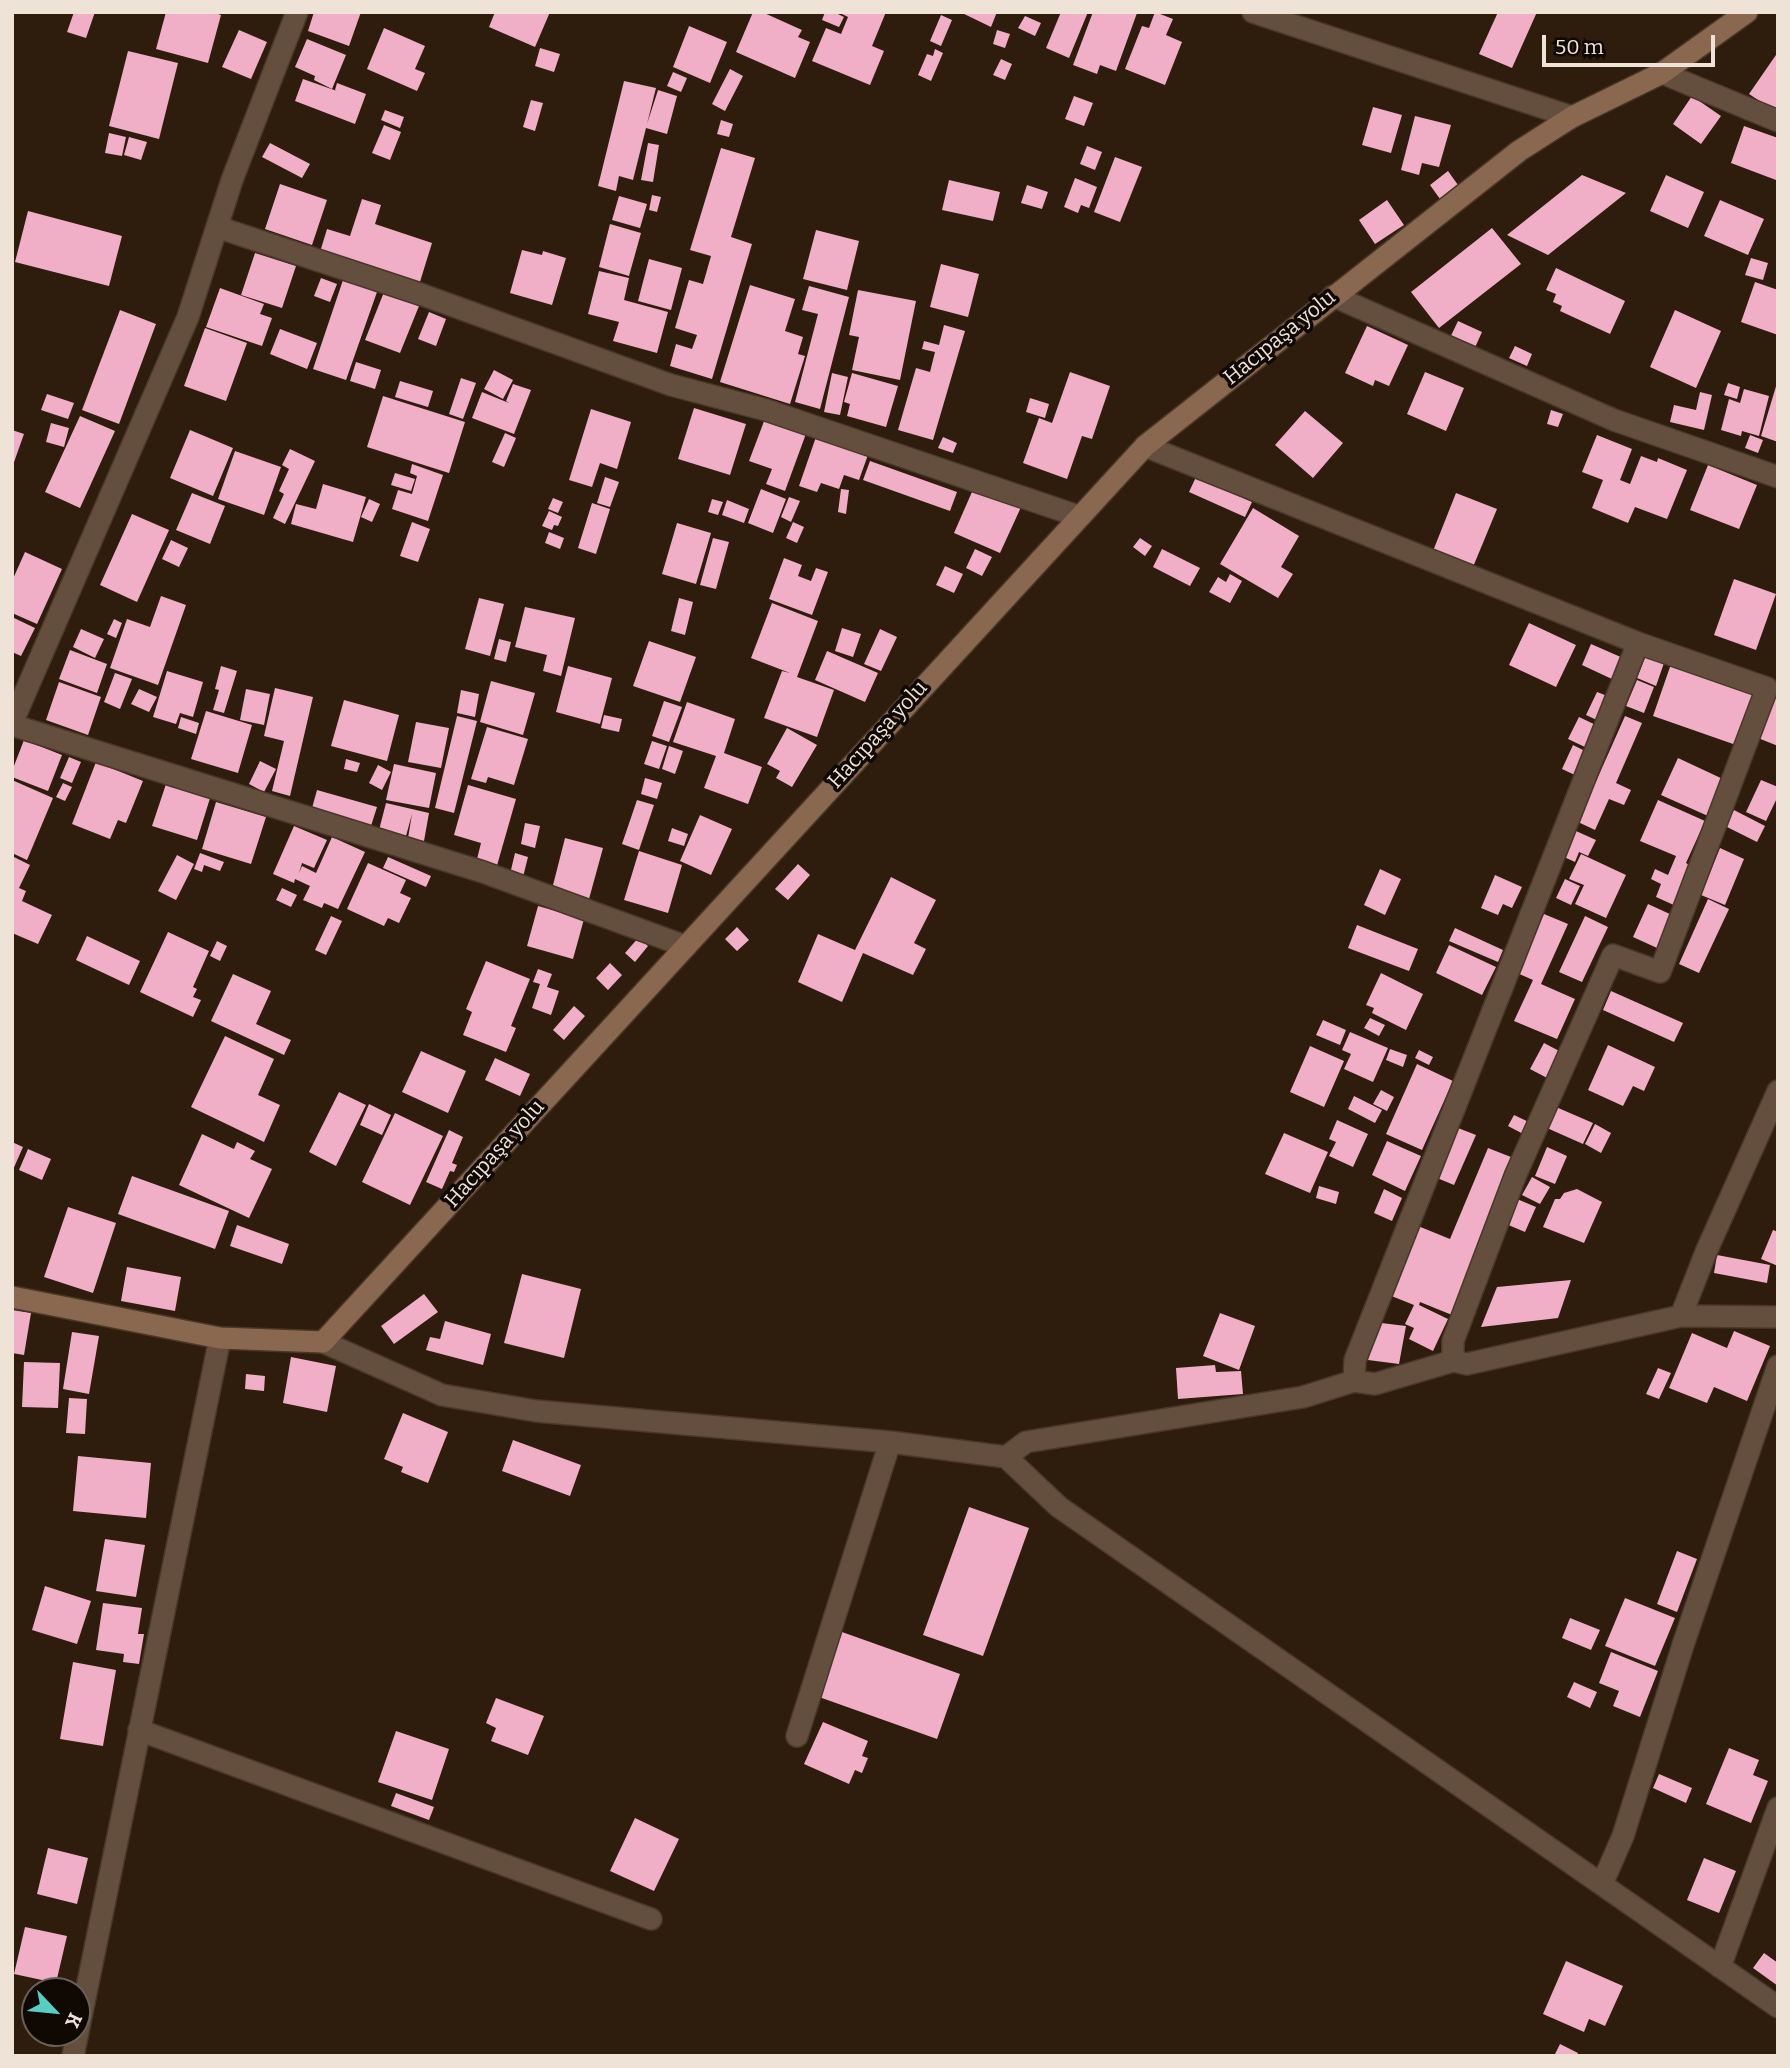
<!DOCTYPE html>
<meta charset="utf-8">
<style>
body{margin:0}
#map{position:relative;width:1790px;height:2068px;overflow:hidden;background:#2e1c0c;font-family:Bitter,serif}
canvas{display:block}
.frame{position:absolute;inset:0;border:14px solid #efe3d8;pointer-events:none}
.north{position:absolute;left:21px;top:1977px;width:70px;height:70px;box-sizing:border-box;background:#100903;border:2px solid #696058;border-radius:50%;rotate:116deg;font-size:19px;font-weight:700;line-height:28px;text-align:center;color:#efe3d8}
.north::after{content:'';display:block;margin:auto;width:24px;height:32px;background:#55cec4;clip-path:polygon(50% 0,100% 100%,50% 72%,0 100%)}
.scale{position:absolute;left:1542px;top:35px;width:173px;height:32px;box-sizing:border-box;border:4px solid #efe3d8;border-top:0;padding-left:9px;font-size:21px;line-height:24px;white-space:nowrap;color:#efe3d8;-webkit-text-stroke:5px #100903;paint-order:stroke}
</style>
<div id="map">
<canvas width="1790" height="2068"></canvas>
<div class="frame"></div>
<div class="north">K</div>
<div class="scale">50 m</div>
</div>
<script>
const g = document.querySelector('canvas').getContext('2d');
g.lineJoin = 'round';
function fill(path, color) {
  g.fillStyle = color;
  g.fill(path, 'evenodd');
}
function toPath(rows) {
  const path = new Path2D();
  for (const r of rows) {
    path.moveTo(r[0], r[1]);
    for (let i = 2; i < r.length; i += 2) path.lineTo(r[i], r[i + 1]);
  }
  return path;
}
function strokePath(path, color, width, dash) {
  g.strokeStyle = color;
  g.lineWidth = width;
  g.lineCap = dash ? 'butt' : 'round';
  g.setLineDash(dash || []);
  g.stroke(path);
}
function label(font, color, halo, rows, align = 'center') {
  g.font = font + ' Bitter,serif';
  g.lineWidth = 7;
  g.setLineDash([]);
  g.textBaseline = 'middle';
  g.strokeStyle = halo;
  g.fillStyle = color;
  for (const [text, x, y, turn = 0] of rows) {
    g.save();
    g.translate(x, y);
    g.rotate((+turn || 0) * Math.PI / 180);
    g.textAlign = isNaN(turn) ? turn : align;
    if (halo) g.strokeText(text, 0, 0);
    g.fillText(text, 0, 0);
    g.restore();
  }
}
fill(toPath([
 [74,12,95,12,86,38,67,32],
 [166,12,212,12,221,15,208,63,156,49],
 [314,12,361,12,349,46,308,31],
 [495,12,550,12,535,47,489,27],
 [753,12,762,12,802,30,798,37,810,42,795,78,736,52],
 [825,12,834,12,844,17,839,27,822,20],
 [838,12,886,12,872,46,884,51,870,85,812,61,826,28,841,34,848,17],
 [960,12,997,12,991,27],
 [1061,12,1088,12,1069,58,1046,48],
 [1093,12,1137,13,1116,71,1100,65,1097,74,1073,65],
 [1155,12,1173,19,1166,35,1182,42,1165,85,1125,69,1142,26,1149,28],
 [1498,12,1537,12,1512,68,1479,54],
 [941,15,952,20,941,46,930,41],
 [1025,16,1041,23,1035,36,1018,28],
 [689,26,727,42,710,83,673,67],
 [384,28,425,46,415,69,425,73,417,91,367,69],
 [239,30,267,42,251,79,222,67],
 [997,30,1010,34,1005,48,993,44],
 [307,39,346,55,332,89,314,80,315,76,295,67],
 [540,48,560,54,554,72,535,66],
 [935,49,943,53,931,81,918,75,927,54,933,56],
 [128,51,178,63,159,139,109,126],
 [1778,52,1778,113,1749,94],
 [1001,59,1012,64,1005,80,993,75],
 [730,69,743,76,725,111,712,104],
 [673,72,687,78,681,92,667,86],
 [303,79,337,91,335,90,337,83,366,94,355,124,295,101],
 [624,81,656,88,647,124,658,90,677,96,667,134,646,128,633,180,619,176,616,191,598,186],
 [1074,96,1093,103,1084,126,1065,119],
 [1692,96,1721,116,1701,144,1673,124],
 [531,100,543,103,535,131,523,127],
 [1373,107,1402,115,1391,153,1362,145],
 [385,110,404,117,400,128,381,120],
 [1415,116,1451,125,1439,167,1422,163,1419,175,1401,170],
 [721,120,733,124,729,137,717,134],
 [384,125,401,132,390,160,372,153],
 [1744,126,1778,138,1776,180,1731,163],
 [109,133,126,137,122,156,105,153],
 [129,137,147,142,141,160,124,155],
 [270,143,310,164,302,178,262,157],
 [648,143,659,145,653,182,641,180],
 [1087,146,1102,152,1095,170,1080,164],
 [721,148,755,158,731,237,752,244,712,379,670,366,676,344,692,349,697,335,675,328,689,280,703,284,711,256,690,250],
 [1115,157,1142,167,1120,222,1094,212],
 [1448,171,1458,185,1440,199,1430,185],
 [1582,175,1626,193,1548,255,1507,235],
 [1666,175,1704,192,1688,228,1650,211],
 [1075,178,1097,187,1089,208,1081,205,1078,213,1064,207],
 [949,180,1000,192,993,221,942,210],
 [280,184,327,200,312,245,265,229],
 [1027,185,1048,192,1042,209,1021,203],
 [652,195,661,197,657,212,649,210],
 [619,196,647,204,640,228,612,220],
 [362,199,381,205,375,224,432,243,419,285,320,252,327,229,350,236],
 [1387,200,1404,225,1375,244,1359,220],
 [1720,200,1764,219,1748,255,1704,236],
 [28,211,122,236,109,286,15,262],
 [610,224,641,233,629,276,599,267],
 [1492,228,1521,264,1439,328,1411,292],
 [816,230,859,241,847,290,803,279],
 [522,250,542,255,543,251,566,258,552,305,510,293],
 [255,253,296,266,282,308,241,295],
 [1751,258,1768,263,1763,280,1745,275],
 [649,259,682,268,671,310,638,301],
 [941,264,979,274,968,317,930,307],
 [1556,268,1625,301,1610,334,1560,311,1562,306,1553,302,1556,294,1546,290],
 [599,271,629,278,624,300,668,312,657,353,613,341,619,322,588,314],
 [321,278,337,284,330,302,314,296],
 [343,280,377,292,346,380,313,369],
 [1755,282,1778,290,1778,335,1741,322],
 [750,285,795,299,785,331,803,337,798,354,805,356,790,404,720,382],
 [809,286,849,297,820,409,795,402,818,314,802,310],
 [220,288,264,304,260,314,272,318,262,346,206,327],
 [858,290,916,301,900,380,852,370,859,337,849,335],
 [384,292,419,306,400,353,365,340],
 [120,310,156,324,119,424,82,410],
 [1675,310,1721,331,1696,388,1650,367],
 [429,312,446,319,436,346,418,339],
 [1458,321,1482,332,1472,354,1448,342],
 [944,325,965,331,933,440,898,430,916,368,930,372,935,352,922,349,924,341,939,345],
 [1367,326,1408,345,1389,386,1375,380,1373,386,1345,373],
 [205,328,247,343,226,401,184,386],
 [280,329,317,343,307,369,270,354],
 [1515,346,1532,354,1527,366,1509,358],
 [356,362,381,370,375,389,350,381],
 [494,370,513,380,503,399,484,389],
 [1070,372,1110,386,1092,439,1082,436,1067,479,1023,463,1039,418,1052,423],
 [1425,372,1464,388,1446,431,1407,414],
 [832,373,848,377,840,415,824,412],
 [852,373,898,386,886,427,847,416,850,404,844,402],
 [461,378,476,383,463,419,449,414],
 [400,381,433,391,428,407,395,397],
 [1728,383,1740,387,1737,399,1724,395],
 [1777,383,1778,383,1778,442,1761,436],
 [513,384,531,390,514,434,472,418,482,392,509,403,506,401],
 [1744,389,1769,396,1759,436,1742,431,1741,436,1721,430,1729,399,1740,403],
 [1700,392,1712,395,1704,430,1670,422,1674,405,1696,410],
 [47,394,74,403,68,419,41,410],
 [383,396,465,422,449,473,367,447],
 [1030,398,1049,404,1045,418,1026,412],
 [694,408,746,424,730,475,678,459],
 [591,409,631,422,617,469,600,463,592,487,569,480],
 [1551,410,1563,414,1558,427,1547,424],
 [1305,411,1343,443,1313,478,1275,445],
 [80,416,115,431,80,508,45,492],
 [766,416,807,431,785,491,766,484,772,469,749,461],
 [51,423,69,428,64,447,46,442],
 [12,430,24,434,13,465,12,465],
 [190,430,233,448,213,496,170,478],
 [505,433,516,438,504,467,492,462],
 [817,434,869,452,859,480,844,475,839,489,821,483,817,492,799,486],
 [1597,435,1632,449,1620,480,1630,484,1641,456,1657,462,1658,458,1687,470,1667,519,1635,507,1628,523,1592,508,1603,480,1582,472],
 [1750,435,1763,440,1758,453,1745,448],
 [943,437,957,443,953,453,938,448],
 [290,449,315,461,285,524,273,518,284,494,279,491,289,469,282,465],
 [235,451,281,467,264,515,218,499],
 [870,461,957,492,950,511,863,480],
 [412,464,443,475,428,521,392,509,398,490,412,494,417,476,410,473],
 [1708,465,1757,485,1739,529,1690,510],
 [395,473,415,479,411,491,391,485],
 [605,477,619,482,610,507,597,503],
 [1196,477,1252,502,1245,517,1189,492],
 [323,484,366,497,353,542,291,524,296,504,316,509],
 [975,485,1022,505,1000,553,954,533],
 [761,489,786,499,773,533,748,523],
 [841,489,849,490,846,514,838,512],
 [192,493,225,506,210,544,176,530],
 [1456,493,1497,509,1473,567,1433,551],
 [789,497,800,501,791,522,781,517],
 [553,498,563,502,558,513,548,509],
 [369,499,380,504,372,522,361,517],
 [712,499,723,502,718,515,708,512],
 [727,500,749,509,744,523,722,515],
 [592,503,610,509,596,554,578,548],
 [1253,508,1299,536,1281,567,1293,574,1278,598,1220,564],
 [549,511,562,517,558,526,554,525,552,530,542,526],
 [132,514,169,530,137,602,100,585],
 [412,522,430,529,418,562,400,556],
 [793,522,804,527,797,543,786,538],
 [677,523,711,533,696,584,662,574],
 [549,532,564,538,560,549,545,543],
 [713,538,729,542,716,589,700,585],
 [1140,538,1152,546,1145,556,1133,547],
 [171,540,188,548,179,567,162,559],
 [975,549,992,557,982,576,966,568],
 [1162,549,1200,568,1190,586,1153,567],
 [25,552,62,569,37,624,12,613,12,581],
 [784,558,802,565,798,576,811,581,816,568,828,572,812,615,769,599],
 [945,566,963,574,954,593,936,585],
 [1230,574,1242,581,1230,603,1209,592,1218,577,1226,582],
 [1734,579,1776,594,1756,650,1714,635],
 [161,596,186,605,158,685,110,668,127,619,150,627],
 [479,598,504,604,490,656,465,649],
 [679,598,693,602,685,635,671,631],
 [772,603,818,621,797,677,834,690,817,737,764,718,782,671,790,673,751,658],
 [525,607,575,618,561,676,543,671,547,655,515,647],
 [12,617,35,628,21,656,12,652],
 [114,619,122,623,116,638,107,634],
 [1529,623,1576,645,1556,687,1509,665],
 [842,628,861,634,853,657,835,651],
 [81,629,104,639,95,658,73,647],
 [880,629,897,637,881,671,864,664],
 [499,639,511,642,506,662,494,659],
 [649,641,696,657,680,702,633,686],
 [1591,644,1623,658,1614,680,1582,665],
 [70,650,107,664,97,693,59,679],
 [827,651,878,673,865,702,815,680],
 [1646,655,1664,663,1656,686,1637,678],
 [1671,664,1754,694,1736,745,1653,716],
 [221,666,237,671,224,713,213,710,219,690,215,689],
 [568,666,612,678,600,724,556,712],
 [167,671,203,682,193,717,180,713,176,724,153,717],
 [115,673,132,679,120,709,104,702],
 [1637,680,1654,687,1644,713,1626,706],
 [491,681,535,693,523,735,480,722],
 [59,682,101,697,88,735,46,720],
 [275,688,313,697,290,796,272,791,284,741,264,736],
 [139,689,157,697,149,712,131,704],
 [246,689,270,694,264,725,240,720],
 [461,690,479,694,475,717,457,713],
 [1597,692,1610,697,1599,721,1586,715],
 [1778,693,1778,746,1758,738],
 [344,700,399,715,387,761,331,746],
 [664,701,682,707,669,742,652,736],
 [687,702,735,719,724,753,762,767,748,804,704,788,716,756,673,742],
 [206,711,252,725,238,773,191,759],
 [604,715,622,719,619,732,601,728],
 [457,716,477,721,454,813,435,808],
 [1625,716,1642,723,1616,783,1631,790,1624,805,1609,799,1595,830,1578,822],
 [181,717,199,723,196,734,178,728],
 [1579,717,1598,726,1587,748,1568,739],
 [416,722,449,728,441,768,408,762],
 [487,727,528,739,514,785,488,777,486,783,471,779],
 [787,728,817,745,792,787,776,778,780,771,767,764],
 [24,740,62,755,48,791,12,777,12,771],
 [652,741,667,746,659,769,644,764],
 [1573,745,1587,752,1577,776,1562,769],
 [669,746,683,751,675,774,662,769],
 [69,757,81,762,72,783,60,778],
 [1678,758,1725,780,1708,816,1661,795],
 [346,759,360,763,357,772,344,769],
 [260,761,276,769,264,792,249,784],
 [96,762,143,781,126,823,118,820,110,839,72,824],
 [394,764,436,773,429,808,386,800],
 [378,765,391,772,382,790,369,783],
 [645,778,662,783,657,799,641,794],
 [12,780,53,798,27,860,12,853],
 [1761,780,1778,787,1778,796,1766,821,1746,812],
 [167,781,211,795,197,840,152,826],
 [63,783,72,787,65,801,56,797],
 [468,785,516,799,496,869,476,863,481,843,454,835],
 [317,790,377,807,371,826,312,808],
 [637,800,654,805,639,850,622,844],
 [1658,800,1705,821,1686,863,1693,867,1676,906,1656,897,1661,884,1651,879,1655,869,1668,875,1676,856,1640,841],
 [216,802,266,817,251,864,202,849],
 [386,803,429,813,424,841,408,838,412,814,406,836,379,830],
 [1734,810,1765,826,1757,842,1725,826],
 [700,815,732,829,711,875,680,861],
 [525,823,540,826,535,848,521,844],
 [294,826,327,840,314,868,302,863,299,873,302,866,316,873,332,837,365,852,338,909,324,903,322,908,303,900,310,886,295,879,294,883,273,874],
 [672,828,688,834,684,846,668,841],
 [1576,831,1596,840,1588,856,1579,852,1575,862,1564,857],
 [565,838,603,848,589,899,552,889],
 [1720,848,1744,859,1725,905,1701,895],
 [639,851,682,865,668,913,624,900],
 [200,853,224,862,220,871,204,865,202,872,194,869],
 [515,853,528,857,523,877,510,874],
 [1581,854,1626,875,1606,918,1575,904,1584,885,1569,879],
 [177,855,194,864,176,900,158,891],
 [12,856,30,865,19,888,26,891,22,901,52,915,38,944,12,933],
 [388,857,431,876,426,887,383,868],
 [368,863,406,880,400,893,411,898,399,923,388,918,384,926,347,909],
 [798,864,810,875,788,900,775,889],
 [1380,869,1401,879,1385,915,1364,905],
 [1495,875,1522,887,1512,908,1503,904,1498,915,1481,908],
 [891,877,936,900,914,943,926,949,913,975,863,953,842,1002,798,982,818,934,855,950],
 [1565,879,1580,886,1571,905,1556,898],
 [282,888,297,895,291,907,276,900],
 [1708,899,1729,909,1699,973,1679,964],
 [1648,904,1672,915,1657,948,1633,937],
 [538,906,584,919,573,959,527,946],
 [1544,914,1568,924,1541,984,1575,999,1557,1039,1514,1021,1533,980,1517,973],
 [331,916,342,921,326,955,315,950],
 [1585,916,1608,927,1582,982,1559,972],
 [1357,925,1418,949,1409,971,1348,948],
 [737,927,749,940,737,951,725,939],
 [1455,928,1503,950,1498,962,1449,941],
 [168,932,209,951,193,987,197,989,193,997,201,1000,193,1017,140,992],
 [87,936,140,961,129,985,76,960],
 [639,937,648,946,635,962,625,953],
 [217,941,227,946,220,961,210,956],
 [1449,945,1496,967,1482,995,1436,973],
 [486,961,530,979,511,1026,516,1028,506,1052,463,1035,472,1012,466,1009],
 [610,963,622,975,608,990,596,978],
 [538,969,552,974,547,987,559,991,551,1015,532,1008,540,984,533,982],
 [1381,973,1423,994,1406,1030,1372,1013,1374,1008,1366,1005],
 [233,974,271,991,256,1024,291,1040,284,1055,211,1021],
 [1611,991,1683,1023,1674,1042,1603,1010],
 [574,1006,585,1016,564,1040,553,1030],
 [1370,1018,1385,1025,1379,1036,1364,1028],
 [1323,1020,1346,1030,1340,1045,1316,1035],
 [1350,1032,1388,1048,1373,1082,1344,1069,1351,1054,1342,1050],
 [225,1036,274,1059,258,1095,280,1105,264,1142,191,1107],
 [1544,1043,1563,1053,1549,1079,1530,1069],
 [1608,1045,1655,1067,1644,1091,1633,1086,1623,1106,1588,1090],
 [1310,1046,1344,1061,1324,1107,1290,1092],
 [1390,1049,1407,1055,1403,1067,1386,1060],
 [1419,1050,1433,1057,1429,1065,1415,1058],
 [421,1051,466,1071,448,1113,402,1092],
 [495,1058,530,1074,520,1096,485,1080],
 [1417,1064,1453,1081,1422,1150,1386,1134],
 [1381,1090,1394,1097,1387,1111,1373,1104],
 [339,1092,366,1105,336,1166,309,1152],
 [1354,1096,1382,1110,1375,1123,1348,1109],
 [369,1104,391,1115,382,1135,360,1125],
 [1556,1107,1593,1123,1583,1144,1547,1128],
 [395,1113,443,1136,410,1205,362,1182],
 [1514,1115,1533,1124,1527,1136,1508,1126],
 [1337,1120,1368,1134,1353,1167,1329,1156,1336,1142,1329,1139],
 [1595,1124,1611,1133,1601,1153,1585,1144],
 [1458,1128,1476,1135,1454,1185,1437,1178],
 [449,1130,463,1137,452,1163,457,1165,454,1172,450,1171,442,1189,426,1182],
 [1284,1133,1328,1152,1310,1193,1265,1174],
 [202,1134,234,1149,237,1142,255,1151,250,1159,272,1169,249,1218,179,1185],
 [1387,1141,1421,1156,1405,1191,1372,1175],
 [12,1142,23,1147,12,1172],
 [1547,1147,1567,1156,1555,1184,1535,1176],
 [1488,1148,1516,1159,1452,1315,1420,1302,1419,1305,1448,1319,1433,1351,1409,1339,1414,1328,1405,1324,1414,1305,1389,1295,1418,1226,1450,1239],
 [28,1149,51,1159,42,1180,19,1170],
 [132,1176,229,1211,215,1249,118,1214],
 [1532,1177,1550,1187,1540,1204,1522,1195],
 [1319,1186,1339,1192,1336,1204,1316,1198],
 [1384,1189,1402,1198,1392,1221,1374,1213],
 [1577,1189,1602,1202,1584,1243,1543,1227,1555,1199,1560,1199,1564,1193],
 [1517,1199,1536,1207,1525,1232,1506,1224],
 [68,1207,116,1223,93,1293,44,1277],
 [237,1225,289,1244,282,1264,230,1246],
 [1773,1230,1778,1232,1778,1266,1761,1259],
 [1717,1255,1770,1265,1767,1283,1714,1273],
 [127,1267,181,1277,175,1311,121,1301],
 [522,1274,581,1289,564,1358,504,1343],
 [1571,1280,1558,1318,1481,1327,1497,1287],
 [424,1294,438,1312,394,1344,381,1326],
 [12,1310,31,1313,24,1355,12,1353],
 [1220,1313,1255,1326,1239,1370,1203,1356],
 [445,1321,491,1334,483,1365,426,1350,430,1337,440,1339],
 [1373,1322,1406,1326,1399,1364,1368,1360],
 [1734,1331,1770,1346,1747,1401,1714,1387,1707,1403,1669,1388,1692,1333,1727,1348],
 [72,1332,99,1336,89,1394,63,1389],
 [291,1357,336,1366,327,1412,283,1403],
 [24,1362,60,1363,58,1408,22,1407],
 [1215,1365,1216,1372,1241,1371,1243,1394,1178,1399,1176,1368],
 [1658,1368,1671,1373,1659,1399,1646,1394],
 [246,1374,265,1376,264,1391,245,1389],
 [69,1398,87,1399,85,1434,66,1433],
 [403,1413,448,1432,428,1483,401,1472,403,1467,384,1459],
 [513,1440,581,1465,570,1496,502,1471],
 [78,1456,151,1463,146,1518,73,1511],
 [969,1507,1029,1528,983,1656,923,1635],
 [105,1539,145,1545,136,1597,96,1591],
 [1677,1551,1697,1559,1677,1612,1657,1604],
 [45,1586,91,1601,77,1644,32,1630],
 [1625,1598,1675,1618,1655,1666,1605,1646],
 [103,1603,142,1608,138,1634,144,1634,139,1664,123,1662,124,1654,96,1650],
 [1570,1618,1600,1630,1591,1650,1562,1638],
 [842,1632,960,1674,937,1739,819,1697],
 [1611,1652,1658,1671,1640,1717,1613,1706,1619,1691,1599,1683],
 [73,1662,116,1670,103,1746,60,1739],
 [1574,1682,1597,1692,1590,1708,1567,1697],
 [496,1698,544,1716,528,1755,491,1741,496,1728,486,1723],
 [823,1722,868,1741,862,1756,868,1758,862,1773,855,1770,849,1784,804,1764],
 [396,1731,449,1749,432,1800,378,1782],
 [1729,1748,1759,1760,1753,1775,1768,1781,1751,1823,1706,1804],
 [1659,1774,1692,1788,1686,1803,1653,1788],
 [396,1793,434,1807,429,1820,391,1806],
 [635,1818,679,1839,654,1891,610,1871],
 [48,1848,88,1858,77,1904,37,1894],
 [1704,1858,1736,1871,1719,1913,1687,1900],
 [25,1927,67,1936,56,1983,14,1974],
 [1764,1953,1778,1963,1778,1986,1753,1968],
 [1566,1961,1623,1986,1605,2026,1589,2019,1584,2032,1543,2014],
 [1560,2044,1578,2053,1577,2056,1554,2056]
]), '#f0aec7');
const minor = toPath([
 [1253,12,1572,117],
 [1662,73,1778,121],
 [217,227,423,295,671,385,766,410,1078,516],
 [1333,296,1614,420,1778,477],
 [1145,446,1638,643,1767,688,1660,972,1613,955,1516,1174,1453,1341,1453,1361],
 [12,723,188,317,232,180,297,12],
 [12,725,483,872,685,946],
 [1681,1316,1706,1252,1778,1091],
 [323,1342,442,1395,536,1411,890,1442,1006,1457,1059,1507,1778,2007],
 [1354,1381,1355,1360,1638,643],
 [1006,1457,1026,1442,1303,1397,1354,1381,1375,1384,1453,1361,1467,1364,1681,1316,1778,1317],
 [139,1730,651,1919],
 [797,1736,890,1442],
 [1602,1884,1623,1836,1683,1645,1778,1366],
 [1720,1967,1778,1808],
 [73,2056,220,1338]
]);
const secondary = toPath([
 [12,1297,220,1338,323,1342,1145,446,1519,151,1572,117,1662,73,1747,12]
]);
strokePath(minor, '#493829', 24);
strokePath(secondary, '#493829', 24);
strokePath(minor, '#644f3f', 21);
strokePath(secondary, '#8a684f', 21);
label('21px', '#efe3d8', '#100903', [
 ["Hacıpaşa yolu",1280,338,-39],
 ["Hacıpaşa yolu",878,735,-48],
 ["Hacıpaşa yolu",495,1154,-48]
]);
</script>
